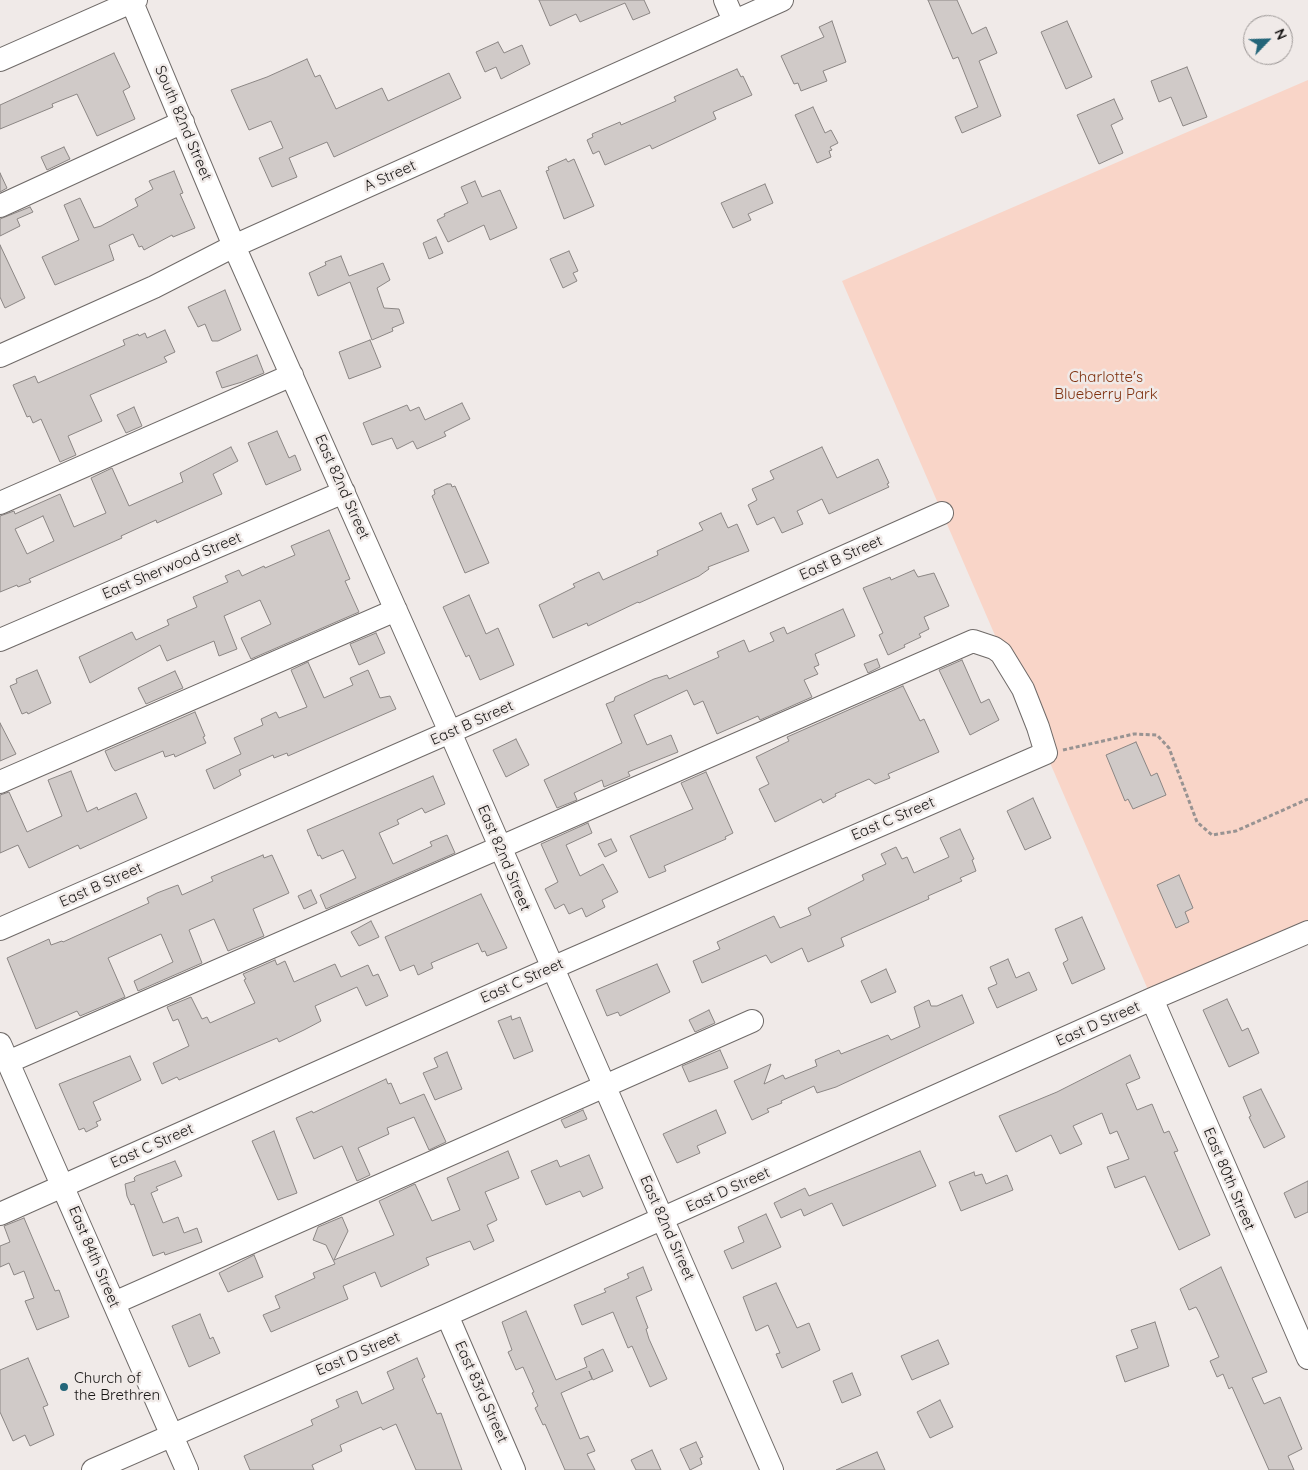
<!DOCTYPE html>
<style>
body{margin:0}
#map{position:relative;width:1308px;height:1470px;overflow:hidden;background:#f0eae8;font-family:Quicksand,sans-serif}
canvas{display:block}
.north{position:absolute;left:1243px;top:15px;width:50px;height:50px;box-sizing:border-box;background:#f0eae8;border:1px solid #9a9594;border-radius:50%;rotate:66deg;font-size:14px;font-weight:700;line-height:20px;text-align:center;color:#181615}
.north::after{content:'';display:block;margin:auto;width:18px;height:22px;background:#236579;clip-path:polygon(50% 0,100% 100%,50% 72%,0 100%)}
</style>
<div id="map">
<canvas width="1308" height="1470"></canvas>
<div class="north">N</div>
</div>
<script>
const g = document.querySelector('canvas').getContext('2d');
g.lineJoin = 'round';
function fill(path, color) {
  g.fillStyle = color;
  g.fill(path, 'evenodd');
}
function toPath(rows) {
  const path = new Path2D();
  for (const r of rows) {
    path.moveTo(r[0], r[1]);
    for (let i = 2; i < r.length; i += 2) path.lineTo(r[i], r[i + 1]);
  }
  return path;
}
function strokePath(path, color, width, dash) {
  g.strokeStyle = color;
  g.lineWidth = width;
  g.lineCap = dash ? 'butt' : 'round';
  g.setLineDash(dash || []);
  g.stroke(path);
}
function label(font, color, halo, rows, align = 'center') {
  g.font = font + ' Quicksand,sans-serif';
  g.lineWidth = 5;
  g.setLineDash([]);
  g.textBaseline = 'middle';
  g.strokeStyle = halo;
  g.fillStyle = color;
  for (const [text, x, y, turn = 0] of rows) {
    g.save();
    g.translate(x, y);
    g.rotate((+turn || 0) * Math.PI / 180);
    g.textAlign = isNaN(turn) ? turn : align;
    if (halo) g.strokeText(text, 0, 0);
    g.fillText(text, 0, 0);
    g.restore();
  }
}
fill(toPath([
 [1308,80,1308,932,1152,999,842,281]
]), '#f9d5c8');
const building = toPath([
 [539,0,644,0,650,13,633,20,625,3,580,22,576,14,550,26,539,0],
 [928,0,957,0,972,34,986,27,997,53,979,61,1001,116,962,133,955,117,978,107,958,57,953,59,928,0],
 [832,21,846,62,823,71,827,81,801,91,798,83,794,84,781,56,824,37,819,27,832,21],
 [1067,21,1092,77,1066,89,1041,32,1067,21],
 [498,42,504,53,522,45,530,64,501,79,496,67,485,72,476,52,498,42],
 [114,53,130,87,123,91,135,119,97,136,77,94,52,104,53,107,0,129,0,105,114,53],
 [307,59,315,77,320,75,336,109,382,88,388,101,449,73,461,98,334,157,327,142,289,158,297,177,272,187,259,158,283,148,271,121,249,130,231,90,267,77,307,59],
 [1187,67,1207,117,1183,126,1171,97,1159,102,1151,81,1187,67],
 [737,69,741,77,743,76,752,95,713,112,716,119,652,149,650,145,605,165,599,151,593,154,587,140,593,137,592,134,620,122,621,125,676,101,674,97,737,69],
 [1114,99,1123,119,1111,125,1123,153,1099,164,1077,115,1114,99],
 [813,107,825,133,831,130,838,143,830,147,832,150,829,151,831,157,817,163,795,115,813,107],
 [64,147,70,159,47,170,41,157,64,147],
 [566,159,568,162,574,159,594,206,564,219,546,171,549,170,548,167,566,159],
 [174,171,183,193,180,194,195,228,173,237,172,235,144,250,142,246,139,247,133,234,109,245,114,260,55,285,42,257,79,240,64,205,80,198,94,228,101,226,138,206,135,199,153,189,149,181,174,171],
 [0,173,7,188,0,192,0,173],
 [475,181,482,197,500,190,517,228,490,240,484,225,448,242,437,220,445,216,444,214,468,203,461,187,475,181],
 [765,184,773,203,748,214,751,220,733,228,721,203,765,184],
 [30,207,33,212,17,219,20,226,0,236,0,219,30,207],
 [436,237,443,253,429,259,423,243,436,237],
 [0,245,25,298,5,308,0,297,0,245],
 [569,251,578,271,573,273,577,281,563,288,550,259,569,251],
 [341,256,349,276,383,263,390,280,377,288,384,308,399,309,404,323,392,328,393,331,372,340,350,282,318,296,309,273,326,265,325,262,341,256],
 [225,290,241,330,218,341,212,341,205,324,198,327,188,307,225,290],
 [165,330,175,352,164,357,167,362,90,395,102,421,68,436,76,455,60,462,41,419,33,423,30,416,27,417,13,385,35,376,38,383,125,345,123,340,138,334,139,336,145,333,147,338,165,330],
 [370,340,381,367,349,379,339,352,370,340],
 [257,355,264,373,242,382,222,388,216,372,257,355],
 [462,403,470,419,444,432,446,436,417,449,413,441,397,449,392,438,372,445,363,423,407,405,410,411,419,407,425,420,462,403],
 [134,407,142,426,126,433,117,415,134,407],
 [277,431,289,458,295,455,301,470,266,485,248,443,277,431],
 [231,447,238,461,213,474,222,494,157,523,156,520,121,536,122,538,29,579,31,582,18,587,17,585,0,592,0,516,14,511,15,514,60,494,74,527,106,513,91,478,112,468,129,506,183,482,180,473,231,447],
 [43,516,54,541,27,554,15,529,43,516],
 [822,447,837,478,878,459,889,483,887,484,889,487,829,514,822,499,797,511,803,524,782,533,774,517,757,525,748,505,757,500,752,489,774,479,770,471,822,447],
 [447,484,451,484,452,487,455,486,489,563,465,573,432,496,435,494,434,490,447,484],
 [721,513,728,528,737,524,749,551,708,567,709,569,699,576,639,603,638,602,588,626,587,623,553,638,539,605,575,587,573,584,599,572,603,580,658,555,657,551,703,530,699,523,721,513],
 [329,530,350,579,345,581,359,612,251,659,241,638,271,624,260,600,224,616,237,649,219,656,214,641,167,661,160,645,90,683,79,657,132,632,136,640,169,625,167,620,197,607,193,597,228,582,225,576,239,570,242,576,264,566,265,568,295,555,291,546,329,530],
 [914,570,918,577,934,573,949,606,924,617,929,629,919,634,921,637,904,645,905,647,888,655,879,635,883,633,863,588,890,577,891,580,914,570],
 [469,595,486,634,498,628,514,665,480,680,469,655,466,657,443,607,469,595],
 [843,609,855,636,815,654,819,665,814,667,818,674,804,680,812,697,760,720,758,716,717,734,703,701,694,705,687,690,634,715,647,745,671,735,678,752,628,772,630,776,604,787,602,780,574,793,577,800,557,808,544,780,622,743,606,704,614,701,615,697,654,679,667,675,669,679,719,657,717,652,744,640,749,652,774,641,770,633,784,627,787,634,843,609],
 [376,633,385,653,359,665,350,644,376,633],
 [877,659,880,667,868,673,864,664,877,659],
 [962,660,981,703,989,699,999,720,970,735,939,670,962,660],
 [308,662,324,698,353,685,350,678,368,670,380,698,390,696,396,709,288,756,287,753,274,758,273,755,239,770,241,775,214,789,206,770,241,754,234,738,263,725,261,719,276,712,279,718,307,707,291,670,308,662],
 [37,670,51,703,28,714,27,712,22,714,10,686,17,683,16,679,37,670],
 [175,671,183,688,146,704,138,688,175,671],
 [903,686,920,721,924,719,939,752,888,774,890,778,875,784,869,779,835,794,836,796,823,803,821,799,775,822,759,789,769,784,756,757,789,741,787,737,903,686],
 [195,712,205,736,203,737,206,743,175,757,174,754,165,757,163,751,115,771,112,767,105,751,195,712],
 [0,723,16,754,0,761,0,723],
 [516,739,529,765,506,777,493,750,516,739],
 [1136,742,1151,776,1157,773,1166,795,1133,809,1128,799,1125,801,1106,755,1136,742],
 [71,771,87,812,97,807,98,810,136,793,147,818,80,849,78,845,29,868,18,845,0,853,0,795,9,792,27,832,62,816,48,780,71,771],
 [706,772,733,833,725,837,726,839,664,866,666,871,649,878,630,836,693,809,681,783,706,772],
 [433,776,445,804,425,813,422,808,397,820,399,824,379,833,393,864,432,846,430,842,447,835,455,853,326,909,320,895,356,878,343,850,322,859,320,855,318,856,307,830,433,776],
 [1033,798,1051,838,1025,850,1007,811,1033,798],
 [588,823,592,833,566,845,580,876,603,864,618,892,602,900,605,907,586,917,582,908,569,914,564,904,555,909,545,889,558,882,541,844,588,823],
 [960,829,974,859,972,860,976,871,960,878,962,881,928,896,929,899,841,938,844,946,808,962,802,948,771,963,766,955,702,983,693,961,720,949,717,942,774,916,780,928,811,915,808,908,864,880,862,875,886,864,881,854,896,847,902,859,907,857,914,873,949,857,940,838,960,829],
 [611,839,617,851,605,857,598,844,611,839],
 [263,855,264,858,272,855,289,893,253,909,264,936,228,951,214,919,189,930,202,963,138,991,134,981,173,962,161,934,108,958,125,997,80,1016,77,1011,36,1029,7,958,49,939,51,945,62,941,63,942,149,903,147,898,157,893,178,885,182,895,213,881,211,877,263,855],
 [1179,875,1193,908,1185,912,1189,922,1176,928,1157,885,1179,875],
 [311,890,317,903,304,909,298,896,311,890],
 [481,894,507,948,487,956,485,951,482,952,478,943,431,963,433,968,418,975,414,965,400,971,385,937,481,894],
 [1082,917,1105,969,1072,984,1063,963,1068,960,1055,929,1082,917],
 [371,921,379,937,359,946,351,932,371,921],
 [1008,959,1016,978,1029,972,1037,990,997,1008,988,988,997,984,990,967,1008,959],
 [275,960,277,965,285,961,294,982,335,964,341,977,368,965,373,976,378,974,388,996,366,1006,357,987,315,1006,321,1021,304,1030,279,1042,277,1038,179,1080,177,1077,162,1084,153,1063,189,1046,178,1019,173,1021,167,1007,191,997,202,1019,207,1017,210,1023,255,1003,244,980,246,979,243,974,275,960],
 [657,964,670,992,620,1016,618,1012,607,1016,596,990,657,964],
 [886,969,896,992,871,1003,861,981,886,969],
 [962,995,974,1023,836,1087,817,1093,814,1086,781,1101,782,1103,767,1109,769,1112,752,1120,734,1081,771,1064,764,1084,783,1075,785,1079,817,1066,815,1060,839,1050,841,1054,888,1035,891,1040,920,1027,914,1007,929,1000,931,1006,937,1006,962,995],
 [1227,999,1242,1031,1248,1028,1259,1053,1229,1067,1203,1010,1227,999],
 [709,1010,715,1023,695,1032,689,1020,709,1010],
 [511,1016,512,1020,520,1017,533,1051,514,1059,498,1021,511,1016],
 [720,1050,728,1068,689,1082,682,1066,720,1050],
 [447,1052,462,1089,435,1100,423,1073,438,1067,434,1058,447,1052],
 [1130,1055,1140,1078,1126,1084,1137,1110,1152,1104,1164,1133,1169,1131,1178,1151,1174,1152,1210,1235,1179,1250,1145,1176,1115,1188,1107,1167,1129,1159,1117,1131,1110,1134,1102,1113,1073,1126,1082,1144,1060,1154,1051,1135,1016,1152,999,1116,1057,1092,1130,1055],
 [130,1056,141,1080,93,1102,101,1120,96,1122,98,1126,86,1132,84,1128,79,1130,59,1084,130,1056],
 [386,1079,388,1084,391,1083,400,1104,424,1094,446,1142,429,1150,414,1117,387,1128,389,1134,358,1148,370,1175,357,1181,342,1146,314,1159,296,1118,312,1111,313,1113,386,1079],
 [1261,1089,1285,1137,1264,1148,1249,1117,1251,1116,1243,1097,1261,1089],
 [583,1110,587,1119,565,1128,561,1120,583,1110],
 [716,1110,726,1133,697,1146,700,1153,677,1163,663,1134,716,1110],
 [274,1131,297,1193,278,1200,252,1141,274,1131],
 [508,1151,519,1178,485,1192,497,1220,487,1225,494,1241,474,1250,470,1241,426,1258,429,1265,381,1287,375,1272,343,1286,348,1299,271,1332,263,1315,280,1308,275,1296,315,1278,313,1273,335,1264,326,1245,313,1240,318,1227,342,1217,348,1231,334,1260,394,1235,379,1201,415,1184,432,1221,460,1210,447,1178,508,1151],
 [920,1151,936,1186,843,1226,832,1203,804,1216,801,1209,781,1218,774,1203,805,1188,809,1196,920,1151],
 [589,1155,603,1188,583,1197,580,1191,546,1205,531,1171,557,1160,560,1167,589,1155],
 [175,1161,182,1176,156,1187,158,1190,151,1193,163,1223,178,1217,184,1233,197,1228,202,1242,165,1255,164,1252,153,1256,134,1204,131,1205,127,1196,125,1184,135,1181,134,1178,136,1176,175,1161],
 [974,1172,975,1176,982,1174,986,1184,1007,1175,1013,1190,961,1211,949,1182,974,1172],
 [1308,1181,1308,1212,1295,1218,1284,1193,1308,1181],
 [766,1214,781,1247,732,1269,724,1251,744,1242,738,1227,766,1214],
 [24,1218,55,1291,59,1290,69,1317,37,1330,25,1301,34,1298,24,1271,14,1275,9,1263,0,1267,0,1246,10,1242,4,1226,24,1218],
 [254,1255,263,1277,228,1292,219,1273,254,1255],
 [643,1267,652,1290,636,1297,648,1328,646,1329,649,1339,667,1379,650,1387,632,1346,628,1348,613,1312,582,1325,574,1305,606,1292,604,1289,629,1278,627,1274,643,1267],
 [1221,1267,1267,1372,1252,1378,1264,1404,1280,1397,1302,1449,1288,1456,1294,1470,1269,1470,1232,1387,1229,1389,1223,1374,1217,1377,1210,1361,1219,1357,1199,1312,1196,1307,1189,1310,1180,1289,1221,1267],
 [776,1283,797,1328,809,1323,820,1350,782,1368,776,1354,780,1353,768,1325,756,1331,743,1297,776,1283],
 [526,1311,556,1380,587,1367,584,1358,603,1349,613,1371,593,1380,589,1371,592,1379,561,1393,580,1439,588,1436,595,1451,587,1454,595,1470,565,1470,545,1424,543,1425,535,1408,538,1406,532,1393,534,1392,523,1367,516,1370,508,1352,512,1350,502,1322,526,1311],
 [200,1314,210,1339,213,1337,220,1353,189,1367,172,1326,200,1314],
 [1155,1322,1169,1366,1125,1382,1116,1356,1138,1348,1131,1330,1155,1322],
 [938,1340,949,1364,912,1380,901,1356,938,1340],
 [28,1358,48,1405,43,1407,54,1435,30,1446,25,1435,13,1441,0,1412,0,1370,28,1358],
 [417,1358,425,1377,422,1379,437,1414,441,1413,462,1470,416,1470,396,1424,383,1430,381,1427,340,1445,342,1451,312,1465,314,1470,250,1470,244,1456,313,1425,311,1420,339,1407,336,1400,357,1391,362,1404,394,1389,387,1372,417,1358],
 [852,1373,861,1395,842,1403,833,1381,852,1373],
 [940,1400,953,1427,930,1438,917,1412,940,1400],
 [696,1442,703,1457,700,1458,702,1464,690,1470,680,1449,696,1442],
 [652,1450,661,1470,636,1470,631,1460,652,1450],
 [877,1452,885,1470,836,1470,877,1452]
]);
fill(building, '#d0cac8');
strokePath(building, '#8b8684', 1);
const minor = toPath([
 [131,0,234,246,450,732,772,1470],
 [725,0,734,21],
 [0,60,136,0],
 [0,206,183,122],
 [0,356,154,287,234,246,782,0],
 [0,503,292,375],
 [0,640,344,492],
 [0,782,396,610],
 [0,929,450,732,942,513],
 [1152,999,1308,1358],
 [0,1044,187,1470],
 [0,1214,552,968,1046,753,1038,727,1023,689,1001,653,994,648,973,641,8,1062],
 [114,1303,752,1021],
 [447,1315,514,1470],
 [93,1470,447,1315,1152,999,1308,932]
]);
strokePath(minor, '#6f6a68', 24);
strokePath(toPath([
 [1063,750,1134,734,1157,735,1169,748,1197,822,1212,835,1236,831,1308,799]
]), '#989392', 3, [4, 2.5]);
strokePath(minor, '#fff', 22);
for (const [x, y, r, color] of [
 [64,1387,5,"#236579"]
]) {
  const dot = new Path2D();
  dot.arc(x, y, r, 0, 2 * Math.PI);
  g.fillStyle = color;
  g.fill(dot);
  strokePath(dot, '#f0eae8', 2);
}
label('15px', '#181615', '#f0eae8', [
 ["South 82nd Street",183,123,67],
 ["A Street",390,176,-24],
 ["East 82nd Street",342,487,66],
 ["East B Street",841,558,-24],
 ["East Sherwood Street",172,566,-23],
 ["East B Street",472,723,-24],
 ["East C Street",893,819,-23],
 ["East 82nd Street",504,858,67],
 ["East B Street",101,885,-24],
 ["East C Street",522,981,-24],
 ["East D Street",1098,1024,-24],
 ["East C Street",152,1146,-24],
 ["East 80th Street",1229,1179,67],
 ["East D Street",728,1190,-24],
 ["East 82nd Street",667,1228,66],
 ["East 84th Street",94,1257,67],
 ["East D Street",358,1354,-23],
 ["East 83rd Street",481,1392,66]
]);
label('15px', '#7f310f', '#f0eae8', [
 ["Charlotte's",1106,377],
 ["Blueberry Park",1106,394]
]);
label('15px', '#181615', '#f0eae8', [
 ["Church of",74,1378],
 ["the Brethren",74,1395]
], 'left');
</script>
